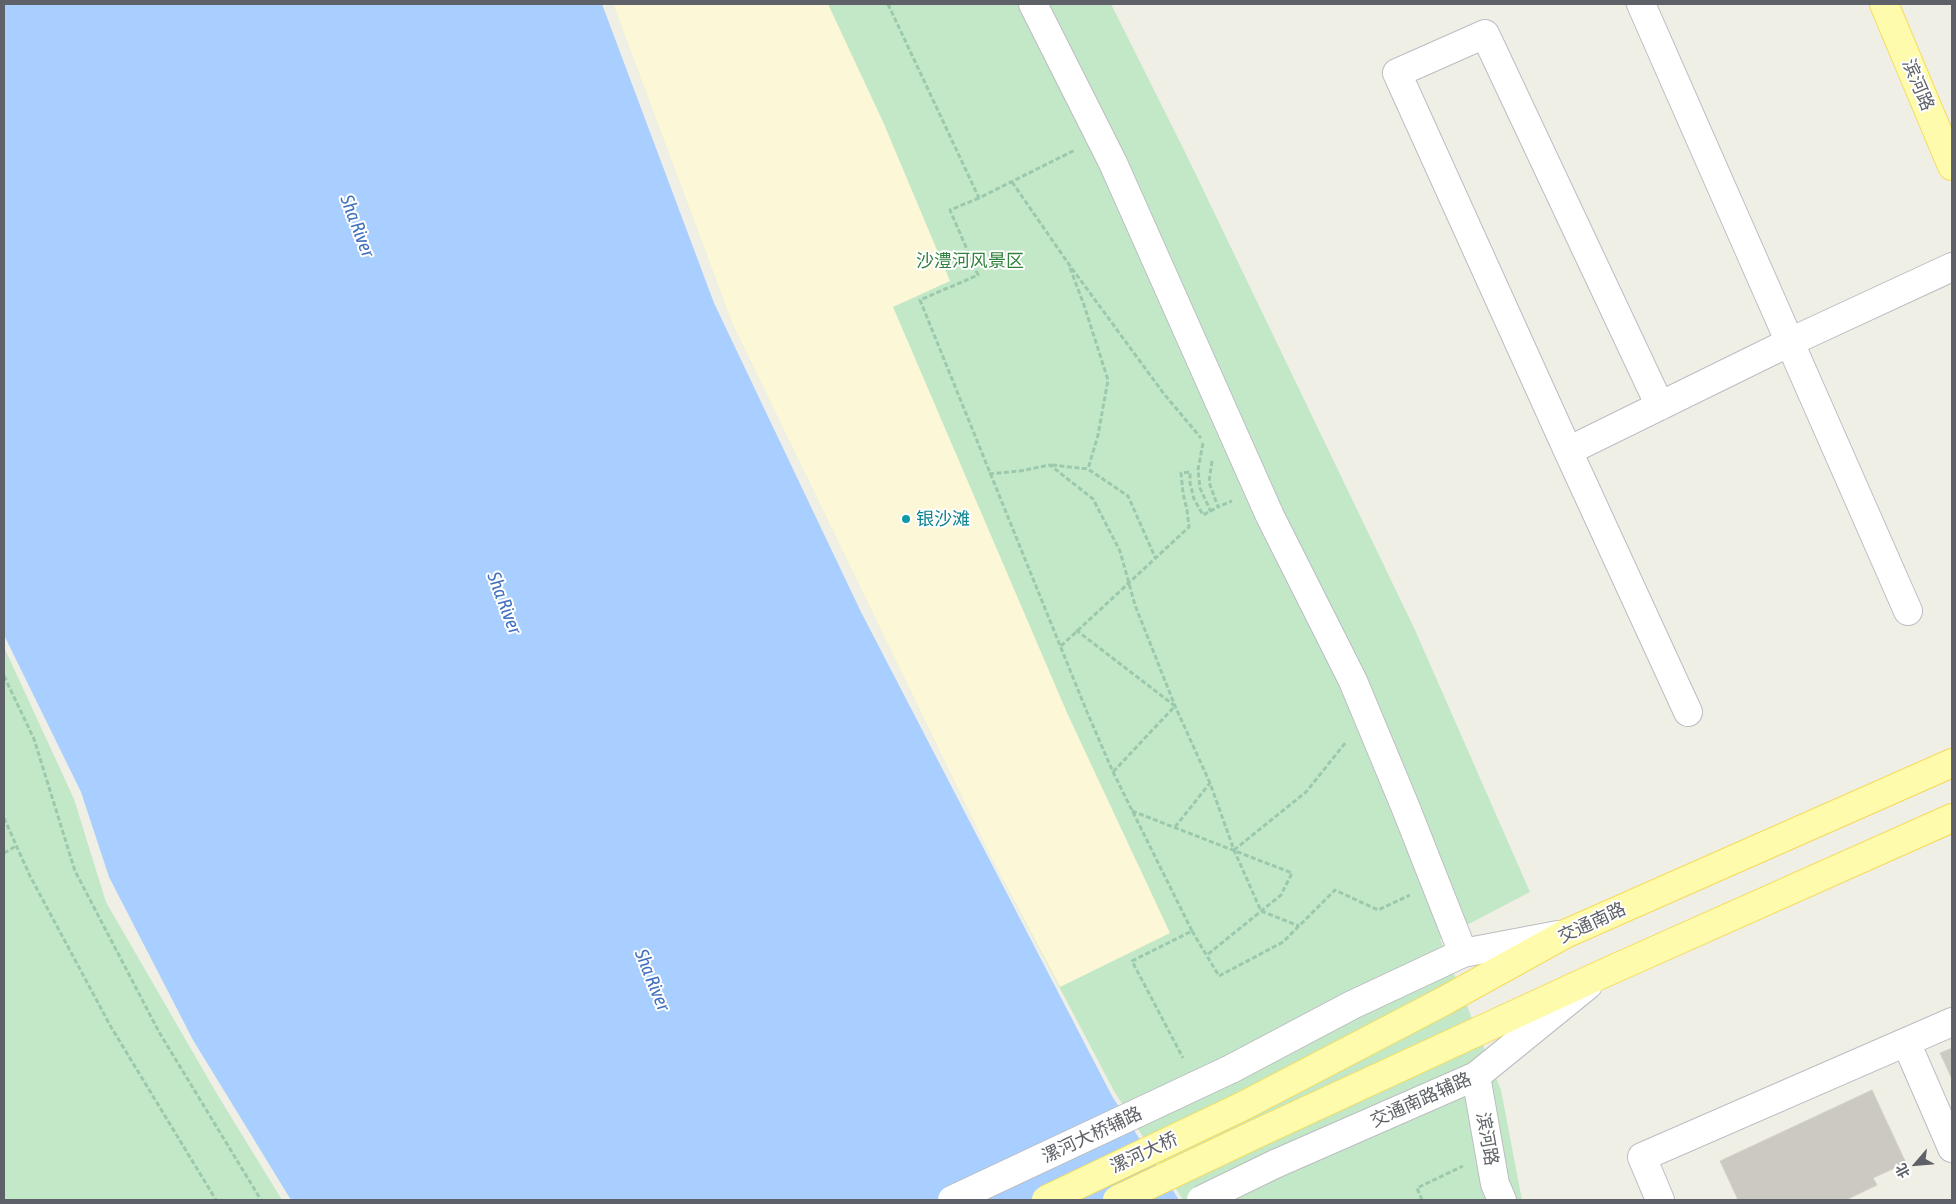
<!DOCTYPE html>
<meta charset="utf-8">
<style>
body{margin:0}
#map{position:relative;width:1956px;height:1204px;overflow:hidden;background:#f0efe6;font-family:"Asap Condensed","Noto Sans SC",sans-serif}
canvas{display:block}
.frame{position:absolute;inset:0;border:5px solid #5e6167;pointer-events:none}
.north{position:absolute;left:1891px;top:1139px;width:50px;height:50px;-webkit-text-stroke:4px #fff;paint-order:stroke;rotate:243deg;font-size:14px;font-weight:700;line-height:20px;text-align:center;color:#5e6167}
.north::after{content:'';display:block;margin:auto;width:18px;height:22px;background:#5e6167;clip-path:polygon(50% 0,100% 100%,50% 72%,0 100%)}
</style>
<div id="map">
<canvas width="1956" height="1204"></canvas>
<div class="frame"></div>
<div class="north">北</div>
</div>
<script>
const g = document.querySelector('canvas').getContext('2d');
g.lineJoin = 'round';
function fill(path, color) {
  g.fillStyle = color;
  g.fill(path, 'evenodd');
}
function toPath(rows) {
  const path = new Path2D();
  for (const r of rows) {
    path.moveTo(r[0], r[1]);
    for (let i = 2; i < r.length; i += 2) path.lineTo(r[i], r[i + 1]);
  }
  return path;
}
function strokePath(path, color, width, dash) {
  g.strokeStyle = color;
  g.lineWidth = width;
  g.lineCap = dash ? 'butt' : 'round';
  g.setLineDash(dash || []);
  g.stroke(path);
}
function label(font, color, halo, rows, align = 'center') {
  g.font = font + ' "Asap Condensed","Noto Sans SC",sans-serif';
  g.lineWidth = 4;
  g.setLineDash([]);
  g.textBaseline = 'middle';
  g.strokeStyle = halo;
  g.fillStyle = color;
  for (const [text, x, y, turn = 0] of rows) {
    g.save();
    g.translate(x, y);
    g.rotate((+turn || 0) * Math.PI / 180);
    g.textAlign = isNaN(turn) ? turn : align;
    if (halo) g.strokeText(text, 0, 0);
    g.fillText(text, 0, 0);
    g.restore();
  }
}
fill(toPath([
 [613,4,1111,4,1186,154,1415,630,1530,892,1440,939,1501,1090,1522,1200,1183,1200,1114,1091,993,861,732,323],
 [4,647,74,799,106,902,217,1094,282,1200,4,1200]
]), '#c3e8c7');
fill(toPath([
 [613,4,828,4,884,124,950,281,893,307,1068,715,1170,933,1060,987,993,861,732,323]
]), '#fcf7d6');
fill(toPath([
 [4,4,602,4,714,303,861,612,1112,1096,1179,1200,291,1200,193,1040,109,877,81,792,4,635]
]), '#a8cfff');
const building = toPath([
 [1952,1048,1952,1079,1940,1053,1952,1048],
 [1872,1090,1906,1163,1873,1178,1877,1185,1848,1199,1849,1200,1738,1200,1720,1161,1872,1090]
]);
fill(building, '#ccc9c3');
strokePath(building, '#d5d2c4', 1);
const minor = toPath([
 [1033,4,1113,163,1270,516,1353,681,1405,806,1463,953],
 [1641,4,1908,611],
 [1660,406,1485,34,1397,73,1568,451,1688,712],
 [1568,451,1790,342,1952,267],
 [1906,1042,1952,1148],
 [1231,1069,1352,1005,1463,953,1558,935],
 [1476,1076,1495,1184,1502,1200],
 [1275,1164,1476,1076,1588,985],
 [1660,1200,1642,1157,1952,1022]
]);
const major = toPath([
 [1884,4,1952,166],
 [1243,1106,1442,1002,1565,934,1952,763],
 [1256,1134,1600,975,1952,818]
]);
strokePath(minor, '#bbbdc2', 30);
strokePath(major, '#f5db5b', 30);
strokePath(toPath([
 [888,4,979,198,1075,150],
 [1012,182,1068,263,1164,394,1201,438],
 [979,198,950,210,978,275,920,300,1087,712,1113,772,1192,931,1132,961,1183,1058],
 [1070,268,1084,305,1108,380,1098,435,1088,469],
 [1203,443,1198,470,1200,488,1211,512],
 [1212,461,1209,482,1218,507,1232,501],
 [1052,465,1088,469,1128,496,1155,557],
 [989,474,1020,471,1050,465,1093,499,1120,551,1135,605,1175,706,1210,783,1234,850,1261,911,1299,926],
 [1076,630,1175,706,1113,772],
 [1061,646,1189,527,1187,510,1183,493,1181,473,1190,472,1190,483,1194,499,1203,515,1218,507],
 [4,676,34,739,75,871,159,1032,261,1200],
 [1132,811,1292,873,1281,895,1207,955],
 [4,818,30,876,111,1027,216,1200],
 [1175,827,1210,783],
 [1234,850,1306,792,1346,742],
 [4,853,16,846],
 [1192,931,1219,976,1283,942,1335,890,1378,910,1410,895],
 [1422,1200,1417,1188,1463,1166]
]), '#9bc9ae', 3, [5, 2.5]);
strokePath(minor, '#fff', 28);
strokePath(major, '#fffbad', 28);
const minorBridge = toPath([
 [952,1200,1231,1069],
 [1201,1200,1275,1164]
]);
const majorBridge = toPath([
 [1046,1200,1243,1106],
 [1117,1200,1256,1134]
]);
strokePath(minorBridge, '#bbbdc2', 30, []);
strokePath(majorBridge, '#f5db5b', 30, []);
strokePath(minorBridge, '#fff', 28);
strokePath(majorBridge, '#fffbad', 28);
for (const [x, y, r, color] of [
 [906,519,5,"#0f9aa8"]
]) {
  const dot = new Path2D();
  dot.arc(x, y, r, 0, 2 * Math.PI);
  g.fillStyle = color;
  g.fill(dot);
  strokePath(dot, '#fff', 2);
}
label('18px', '#5e6167', '#fff', [
 ["滨河路",1918,85,67],
 ["交通南路",1592,923,-25],
 ["交通南路辅路",1421,1100,-24],
 ["漯河大桥辅路",1092,1135,-25],
 ["滨河路",1487,1139,80],
 ["漯河大桥",1144,1153,-25]
]);
label('18px', '#31823e', '#fff', [
 ["沙澧河风景区",970,261]
]);
label('18px', '#0d838f', '#fff', [
 ["银沙滩",916,519]
], 'left');
label('italic 19px', '#4271be', '#fff', [
 ["Sha River",357,226,69],
 ["Sha River",504,603,69],
 ["Sha River",652,980,68]
]);
</script>
